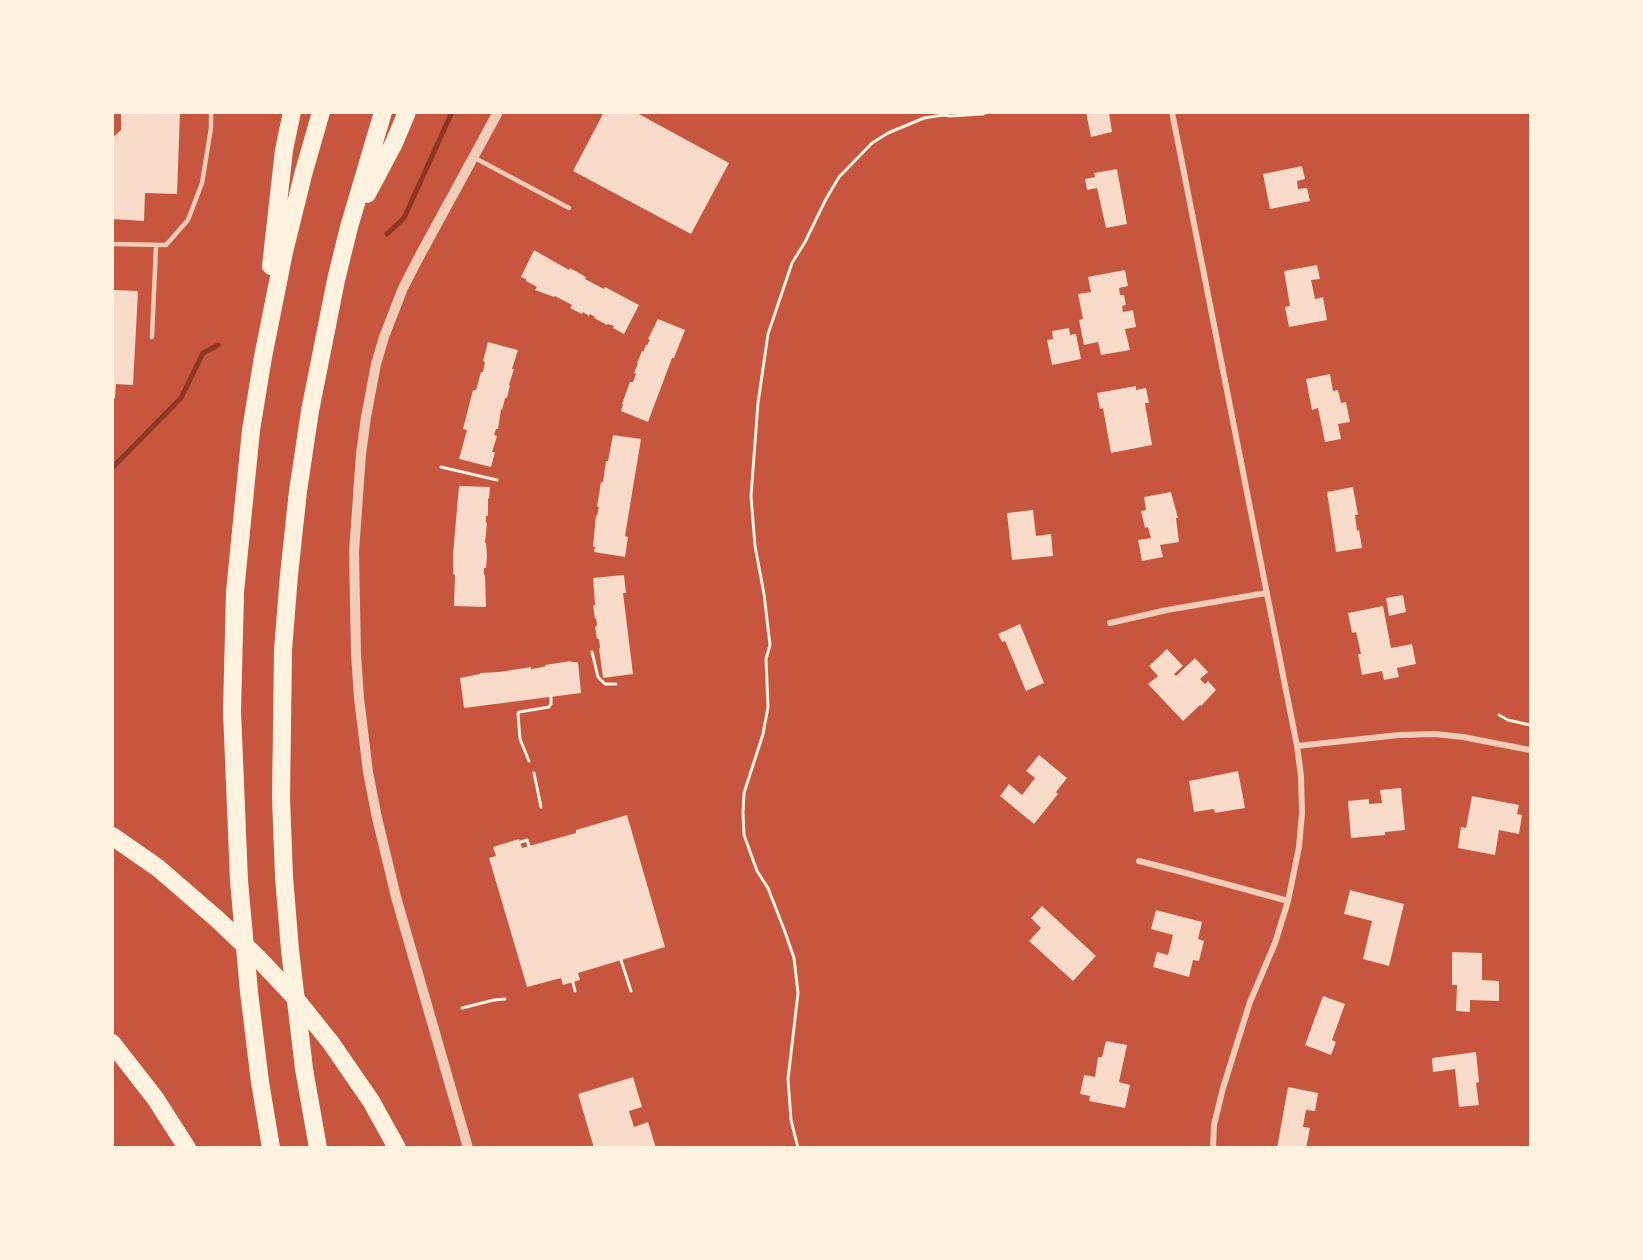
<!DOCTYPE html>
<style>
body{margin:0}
#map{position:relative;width:1643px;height:1260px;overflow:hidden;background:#c8553d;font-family:"Noto Sans",sans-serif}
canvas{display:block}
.frame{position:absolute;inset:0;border:114px solid #fff3e0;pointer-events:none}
</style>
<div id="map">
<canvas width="1643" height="1260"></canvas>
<div class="frame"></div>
</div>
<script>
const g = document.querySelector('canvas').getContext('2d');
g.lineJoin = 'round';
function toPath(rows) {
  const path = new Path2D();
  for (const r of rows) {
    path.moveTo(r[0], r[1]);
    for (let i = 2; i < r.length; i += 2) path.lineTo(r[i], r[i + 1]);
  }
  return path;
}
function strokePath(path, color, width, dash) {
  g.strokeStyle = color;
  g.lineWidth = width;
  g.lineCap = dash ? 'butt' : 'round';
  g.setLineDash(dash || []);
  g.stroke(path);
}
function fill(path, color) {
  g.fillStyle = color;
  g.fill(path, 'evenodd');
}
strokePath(toPath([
 [387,234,404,218,452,112],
 [112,468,181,398,203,353,218,345]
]), '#8f3625', 5);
fill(toPath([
 [121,112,180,112,177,194,145,193,144,221,112,219,112,138,121,130],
 [604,112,635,112,729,163,691,234,573,171],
 [1086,112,1109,112,1112,132,1091,137],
 [1302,166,1305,179,1297,181,1298,189,1307,188,1310,201,1270,209,1263,174],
 [1117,169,1127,224,1106,228,1097,188,1087,190,1085,179,1095,177,1094,173],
 [534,250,569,270,570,268,586,277,585,279,604,289,605,287,639,305,624,334,613,328,614,326,608,324,607,325,594,318,595,317,590,314,589,316,583,312,582,314,570,308,572,305,555,296,554,297,535,290,537,287,526,281,526,279,521,277],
 [1317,265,1320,279,1311,280,1315,299,1323,297,1327,320,1289,327,1285,307,1290,306,1284,271],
 [1125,270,1128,286,1119,288,1120,295,1124,295,1126,305,1122,306,1123,312,1133,310,1136,327,1125,329,1130,350,1101,355,1098,342,1084,345,1079,320,1083,319,1078,294,1091,292,1088,277],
 [112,290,138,291,133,385,116,384,115,398,112,401],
 [658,319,685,330,674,358,672,358,648,422,621,411,623,404,622,404,623,401,630,382,633,382,636,374,634,373,638,363,637,363,642,351,643,352,646,345,647,345,650,340,648,339],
 [1069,328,1070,335,1076,334,1081,359,1052,365,1047,340,1053,339,1052,331],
 [488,342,518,350,512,369,514,369,509,385,510,385,507,398,505,398,502,410,501,409,498,429,496,429,494,435,497,436,494,446,492,452,495,452,491,467,459,459,467,430,463,429,473,390,476,390,481,372,483,372,485,362,483,361],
 [1330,374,1333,391,1338,390,1341,403,1346,402,1350,422,1338,424,1341,439,1325,442,1318,408,1312,410,1306,379],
 [1136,386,1136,390,1146,388,1149,403,1145,403,1152,445,1111,453,1103,408,1100,409,1097,393],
 [613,435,641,439,625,536,628,537,625,557,594,552,595,547,593,547,596,515,597,516,599,507,597,507,601,482,603,482,606,461,608,461],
 [459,486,490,487,489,499,488,498,488,516,486,516,486,523,487,523,485,543,486,543,487,556,486,568,484,568,484,575,485,575,486,607,454,606,455,575,453,574,453,554],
 [1353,487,1358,515,1355,515,1357,531,1359,530,1362,548,1336,552,1327,492],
 [1171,492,1178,518,1176,518,1179,542,1160,545,1163,557,1142,561,1138,540,1151,538,1148,527,1145,528,1141,511,1146,510,1144,497],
 [1033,510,1036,536,1051,534,1053,556,1012,560,1007,513],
 [624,575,626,593,623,593,633,674,603,678,599,648,600,648,599,639,597,639,595,627,597,625,596,618,595,619,593,605,595,605,593,578],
 [1403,595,1406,612,1389,616,1386,598],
 [1383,606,1391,648,1412,644,1416,664,1397,668,1399,677,1384,680,1382,671,1362,675,1358,654,1361,654,1356,632,1352,633,1348,613],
 [1020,624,1044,683,1026,691,1005,641,1002,642,998,634],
 [1167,649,1183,666,1174,674,1176,676,1195,658,1208,672,1200,679,1205,684,1208,681,1216,690,1201,706,1200,705,1183,721,1148,684,1158,676,1149,666],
 [571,661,571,662,578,662,581,693,464,708,460,678,480,674,480,673,499,672,531,667,531,669,538,668,546,666,545,665],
 [1039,755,1067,778,1056,792,1058,794,1034,824,1000,796,1009,784,1022,795,1035,778,1026,771],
 [1238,771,1245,808,1215,813,1214,809,1194,812,1189,781],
 [1401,788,1405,830,1385,832,1385,835,1351,838,1348,801,1369,799,1369,804,1382,803,1380,790],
 [1472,796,1519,805,1517,814,1522,815,1519,834,1499,830,1495,855,1458,848,1461,827,1466,828],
 [627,815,665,947,578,973,580,980,563,985,561,978,527,987,489,858,496,856,493,847,519,839,522,848,576,833,576,830],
 [1350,890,1404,904,1389,966,1363,959,1372,921,1344,914],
 [1042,906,1096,956,1073,981,1029,941,1041,928,1031,918],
 [1156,910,1202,922,1198,939,1204,941,1199,961,1193,960,1189,977,1153,967,1157,952,1168,955,1173,935,1151,929],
 [1452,952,1482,953,1482,980,1499,981,1499,1001,1470,1000,1470,1012,1456,1011,1457,985,1452,985],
 [1323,996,1345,1004,1332,1040,1336,1042,1331,1055,1305,1045],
 [1106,1041,1127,1045,1119,1082,1130,1085,1125,1108,1089,1101,1090,1096,1080,1094,1084,1075,1095,1077,1098,1057,1102,1057],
 [1476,1052,1479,1082,1476,1083,1479,1105,1459,1107,1455,1069,1433,1072,1432,1058],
 [633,1077,642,1107,629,1111,634,1127,648,1122,656,1148,594,1148,578,1094],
 [1288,1087,1318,1093,1315,1111,1306,1110,1303,1127,1310,1128,1306,1148,1277,1148]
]), '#f7dbc8');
strokePath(toPath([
 [441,467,497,480],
 [592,652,598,677,605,684,616,684],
 [1499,715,1508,720,1530,725],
 [529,761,520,739,518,714,519,712,549,707,551,704,551,696],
 [534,773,541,807],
 [521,842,527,840,529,846],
 [621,960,631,991],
 [573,983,575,991],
 [462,1008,494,1000,505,999],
 [798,1148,791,1120,788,1079,798,993,794,958,785,932,768,888,757,871,744,835,743,813,744,793,763,734,768,707,766,659,770,645,764,594,755,546,751,496,758,403,768,334,792,263,805,242,826,199,839,177,872,143,888,133,924,118,943,115,950,116,983,114,986,112]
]), '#fff3e0', 3);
strokePath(toPath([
 [473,157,569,208],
 [112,244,166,245,188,220,202,183,211,128,211,112],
 [152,337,156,246]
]), '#f1ccb7', 4.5);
strokePath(toPath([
 [1172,112,1297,746,1301,776,1302,813,1299,847,1288,901,1275,943,1250,1002,1223,1088,1214,1125,1213,1148],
 [1110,623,1167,610,1266,593],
 [1297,746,1399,735,1435,734,1463,737,1530,750],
 [1139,861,1178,871,1288,901]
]), '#f1ccb7', 6);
strokePath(toPath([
 [468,1148,396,897,377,818,368,772,359,698,356,654,354,552,361,454,366,417,376,364,384,337,403,288,419,257,498,112]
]), '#f1ccb7', 10);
strokePath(toPath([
 [367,194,394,143,407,112],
 [271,266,284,150,292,112],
 [112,836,158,868,217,919,257,957,291,993,331,1043,371,1101,397,1148],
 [112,1043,155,1098,187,1148],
 [271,1148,260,1082,249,992,239,881,232,711,235,592,251,430,263,357,284,252,303,175,321,112],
 [318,1148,304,1069,290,950,284,877,281,798,283,650,289,575,298,491,310,411,336,280,349,227,383,112]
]), '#fff3e0', 18);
</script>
